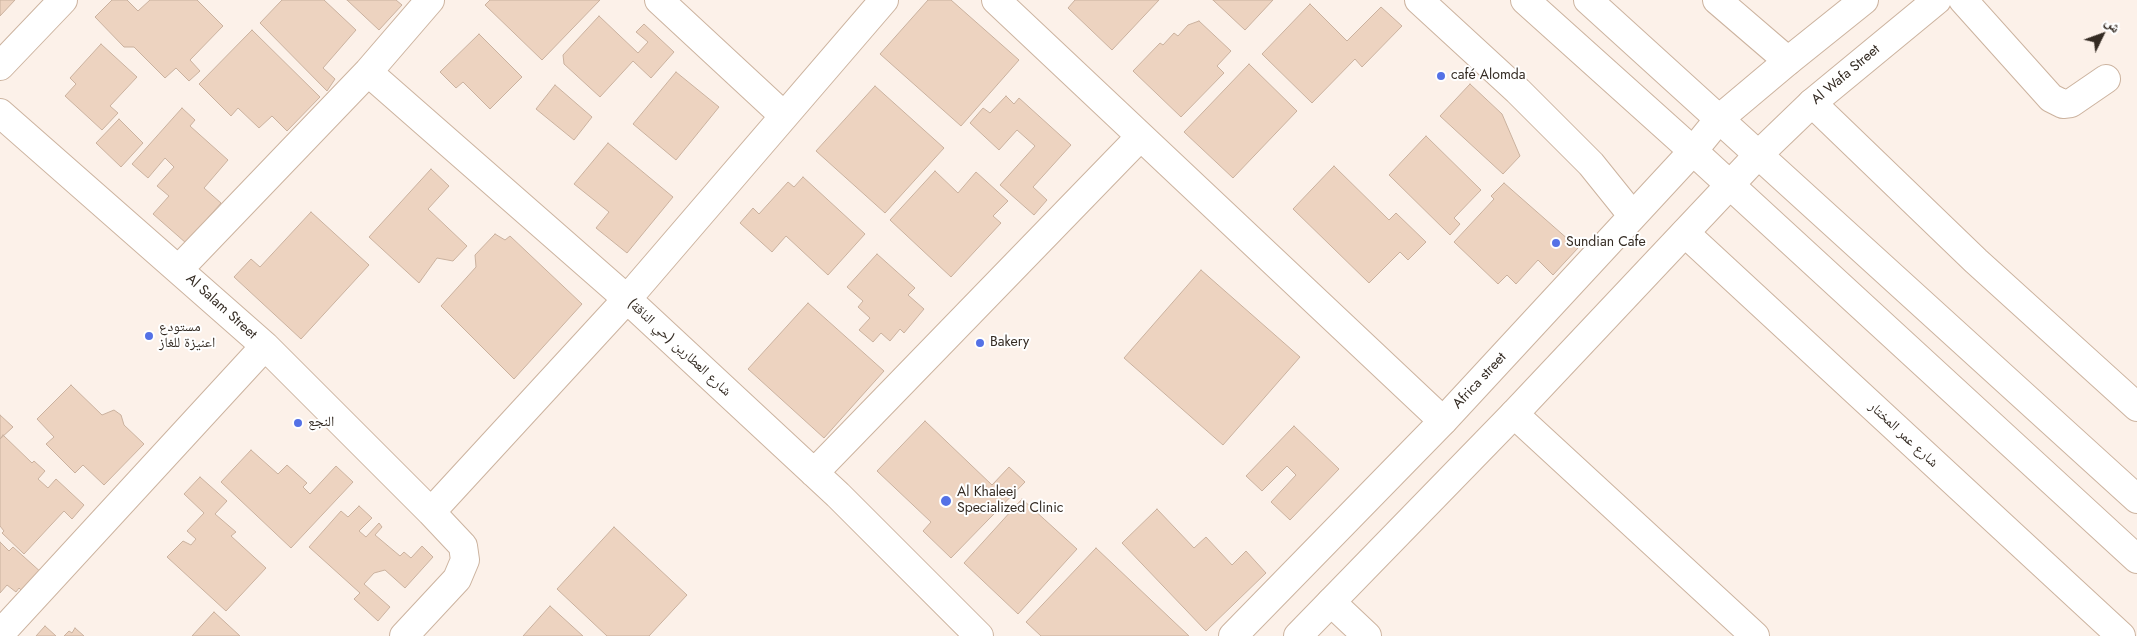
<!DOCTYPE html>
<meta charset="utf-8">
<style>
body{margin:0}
#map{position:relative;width:2137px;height:636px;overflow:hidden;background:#fcf1e9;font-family:Jost,"Noto Naskh Arabic",sans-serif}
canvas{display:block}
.north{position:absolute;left:2077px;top:10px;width:50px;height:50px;-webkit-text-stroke:4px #fff;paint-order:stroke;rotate:48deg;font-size:14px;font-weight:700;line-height:20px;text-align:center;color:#342b23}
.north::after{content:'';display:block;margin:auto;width:18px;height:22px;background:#342b23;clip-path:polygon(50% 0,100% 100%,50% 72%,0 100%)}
</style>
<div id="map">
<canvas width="2137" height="636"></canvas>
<div class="north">ش</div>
</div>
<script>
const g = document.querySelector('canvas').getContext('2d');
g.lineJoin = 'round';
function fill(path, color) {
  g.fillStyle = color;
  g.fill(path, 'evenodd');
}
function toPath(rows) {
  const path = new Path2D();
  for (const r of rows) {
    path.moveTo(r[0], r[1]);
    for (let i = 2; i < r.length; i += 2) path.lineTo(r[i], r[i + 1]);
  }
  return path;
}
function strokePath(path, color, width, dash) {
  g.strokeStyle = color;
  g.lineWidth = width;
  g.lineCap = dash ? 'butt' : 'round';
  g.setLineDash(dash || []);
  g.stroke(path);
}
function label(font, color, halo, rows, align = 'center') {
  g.font = font + ' Jost,"Noto Naskh Arabic",sans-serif';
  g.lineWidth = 4;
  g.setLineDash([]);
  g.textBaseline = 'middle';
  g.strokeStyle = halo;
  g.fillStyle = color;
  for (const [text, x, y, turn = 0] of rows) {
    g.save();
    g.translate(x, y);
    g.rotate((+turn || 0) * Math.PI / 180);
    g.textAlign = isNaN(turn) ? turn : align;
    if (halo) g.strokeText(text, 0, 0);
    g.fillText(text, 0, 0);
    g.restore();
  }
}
const building = toPath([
 [0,0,15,0,0,16,0,0],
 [112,0,127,0,138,11,150,0,197,0,223,26,190,60,200,71,189,81,176,68,165,78,134,47,124,47,95,17,112,0],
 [282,0,324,0,356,30,323,68,335,79,327,91,260,23,282,0],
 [347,0,396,0,402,5,379,30,347,0],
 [490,0,600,0,542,60,485,5,490,0],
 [928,0,951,0,1019,60,961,126,880,54,928,0],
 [1075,0,1159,0,1112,50,1068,8,1075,0],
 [1213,0,1273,0,1245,30,1213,0],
 [1310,4,1347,41,1381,7,1402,26,1362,67,1355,59,1312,103,1262,54,1310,4],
 [599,16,638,53,648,42,636,32,644,24,674,52,651,78,633,61,600,97,564,64,563,55,599,16],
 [1199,21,1231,51,1217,66,1224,73,1181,117,1133,71,1160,43,1163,45,1174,33,1178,36,1188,25,1199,21],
 [252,30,320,97,287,131,272,116,259,128,238,108,231,116,199,84,252,30],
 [479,34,522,77,490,109,463,82,456,88,440,72,479,34],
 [101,44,137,77,110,106,118,113,102,130,65,96,76,84,70,78,101,44],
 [1249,64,1297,111,1233,178,1184,132,1249,64],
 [676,72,719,107,676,160,633,124,676,72],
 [1470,84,1502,114,1520,156,1503,174,1440,116,1470,84],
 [555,85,592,117,574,140,536,109,555,85],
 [875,86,944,148,885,213,816,151,875,86],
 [1006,96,1014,104,1019,98,1071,145,1033,187,1047,200,1034,215,1000,185,1035,146,1017,130,999,150,970,123,983,108,990,113,1006,96],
 [182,108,195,120,190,126,228,160,204,188,221,203,186,243,153,214,169,196,157,186,174,167,165,158,148,178,132,164,182,108],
 [119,119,143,143,121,167,96,143,119,119],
 [1426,136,1481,190,1454,218,1460,224,1450,235,1389,175,1426,136],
 [608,143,673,197,627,253,596,228,609,212,574,184,608,143],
 [1334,166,1389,220,1396,213,1426,242,1408,260,1400,252,1369,283,1293,209,1334,166],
 [431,169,449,186,428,209,467,246,453,261,437,258,419,283,369,237,431,169],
 [935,171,958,193,976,172,1008,201,993,216,1001,223,951,277,890,220,935,171],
 [803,177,865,234,828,275,786,236,772,252,740,223,753,208,759,214,788,182,794,187,803,177],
 [1504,183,1578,248,1553,275,1538,260,1516,284,1507,275,1498,284,1454,242,1494,199,1491,196,1504,183],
 [311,212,369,265,301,339,234,277,251,259,260,267,311,212],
 [495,234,505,240,510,236,582,304,514,379,441,306,476,267,475,255,495,234],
 [877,254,915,288,908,295,924,309,904,333,900,329,890,341,881,333,873,342,859,330,870,318,858,307,863,301,847,287,877,254],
 [1201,270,1300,357,1223,445,1124,358,1201,270],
 [808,303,884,371,824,438,748,369,808,303],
 [71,385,102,415,114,410,121,415,124,425,144,444,104,485,83,465,75,473,46,444,54,437,37,419,71,385],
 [0,415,13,427,0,439,0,415],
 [925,421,992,485,1009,467,1025,482,951,558,923,531,931,522,877,471,925,421],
 [1294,426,1339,469,1290,520,1271,502,1296,475,1287,466,1262,491,1246,476,1294,426],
 [3,435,32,463,34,461,45,471,38,479,48,488,56,479,84,505,72,519,64,511,24,554,2,533,4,531,0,526,0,439,3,435],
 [251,450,278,474,287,465,307,483,303,487,310,494,336,466,353,482,291,548,221,482,251,450],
 [200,477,227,501,215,514,236,532,231,536,266,568,226,611,167,557,183,541,191,545,196,539,187,531,204,513,184,494,200,477],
 [1022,499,1077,549,1018,614,964,563,1022,499],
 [359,506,372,518,359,531,366,537,379,523,382,527,375,535,400,556,404,552,411,558,422,546,433,557,405,588,385,570,374,573,364,584,390,607,378,621,354,599,360,593,309,547,341,511,348,517,359,506],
 [1157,509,1194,548,1206,537,1232,565,1246,551,1266,573,1206,631,1122,543,1157,509],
 [614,527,687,595,649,636,607,636,557,589,614,527],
 [0,542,9,551,13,547,43,574,25,594,19,588,16,592,7,585,0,593,0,542],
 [1096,548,1189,636,1041,636,1026,622,1096,548],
 [550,606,583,636,523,636,550,606],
 [214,612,240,636,192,636,214,612],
 [45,626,56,636,36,636,45,626],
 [75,628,84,636,64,636,69,631,72,633,75,628]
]);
fill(building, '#edd3c0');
strokePath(building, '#cab19e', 1);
const minor = toPath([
 [659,0,783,115],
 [996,0,1443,421],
 [1419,0,1518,91,1591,164,1632,215],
 [1717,0,1788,61],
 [1963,0,2051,98,2063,104,2071,103,2106,79],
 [0,66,63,0],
 [368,72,627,299,838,495,979,636],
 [1812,103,1976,261,2137,407],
 [0,113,265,346,431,512,463,546,465,560,457,579,404,636],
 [1685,233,2121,636],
 [179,269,368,72,430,0],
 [1514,414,1755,636],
 [814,473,1140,137],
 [431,512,627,299,884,0],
 [1331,602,1367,636],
 [0,634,265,346]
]);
const tertiary = toPath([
 [1233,636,1443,421,1693,151,1719,119,1788,61,1864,0],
 [1298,636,1514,414,1759,154,1812,103,1937,0]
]);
const trunk = toPath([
 [1525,0,1693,151,2137,559],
 [1588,0,2137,499]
]);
strokePath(minor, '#ccb39f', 30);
strokePath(tertiary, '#ccb39f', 30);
strokePath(trunk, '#ccb39f', 30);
strokePath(minor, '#fff', 28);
strokePath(tertiary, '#fff', 28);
strokePath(trunk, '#fff', 28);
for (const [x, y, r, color] of [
 [1441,76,5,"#5471e6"],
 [1556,243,5,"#5471e6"],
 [149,336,5,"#5471e6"],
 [980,343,5,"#5471e6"],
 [298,423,5,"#5471e6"],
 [946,501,6,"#5471e6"]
]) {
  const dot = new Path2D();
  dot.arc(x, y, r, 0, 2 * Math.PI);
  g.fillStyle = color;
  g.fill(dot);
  strokePath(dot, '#fff', 2);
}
label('14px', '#342b23', '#fff', [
 ["Al Wafa Street",1846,75,-40],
 ["Al Salam Street",221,307,42],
 ["شارع العطارين (حي الناقة)",679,348,43],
 ["Africa street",1480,381,-47],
 ["شارع عمر المختار",1903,435,43]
]);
label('14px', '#342b23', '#fff', [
 ["café Alomda",1451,76],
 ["Sundian Cafe",1566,243],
 ["مستودع",159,328],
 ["اعنيزة للغاز",159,344],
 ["Bakery",990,343],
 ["النجع",308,423],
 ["Al Khaleej",957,493],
 ["Specialized Clinic",957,509]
], 'left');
</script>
